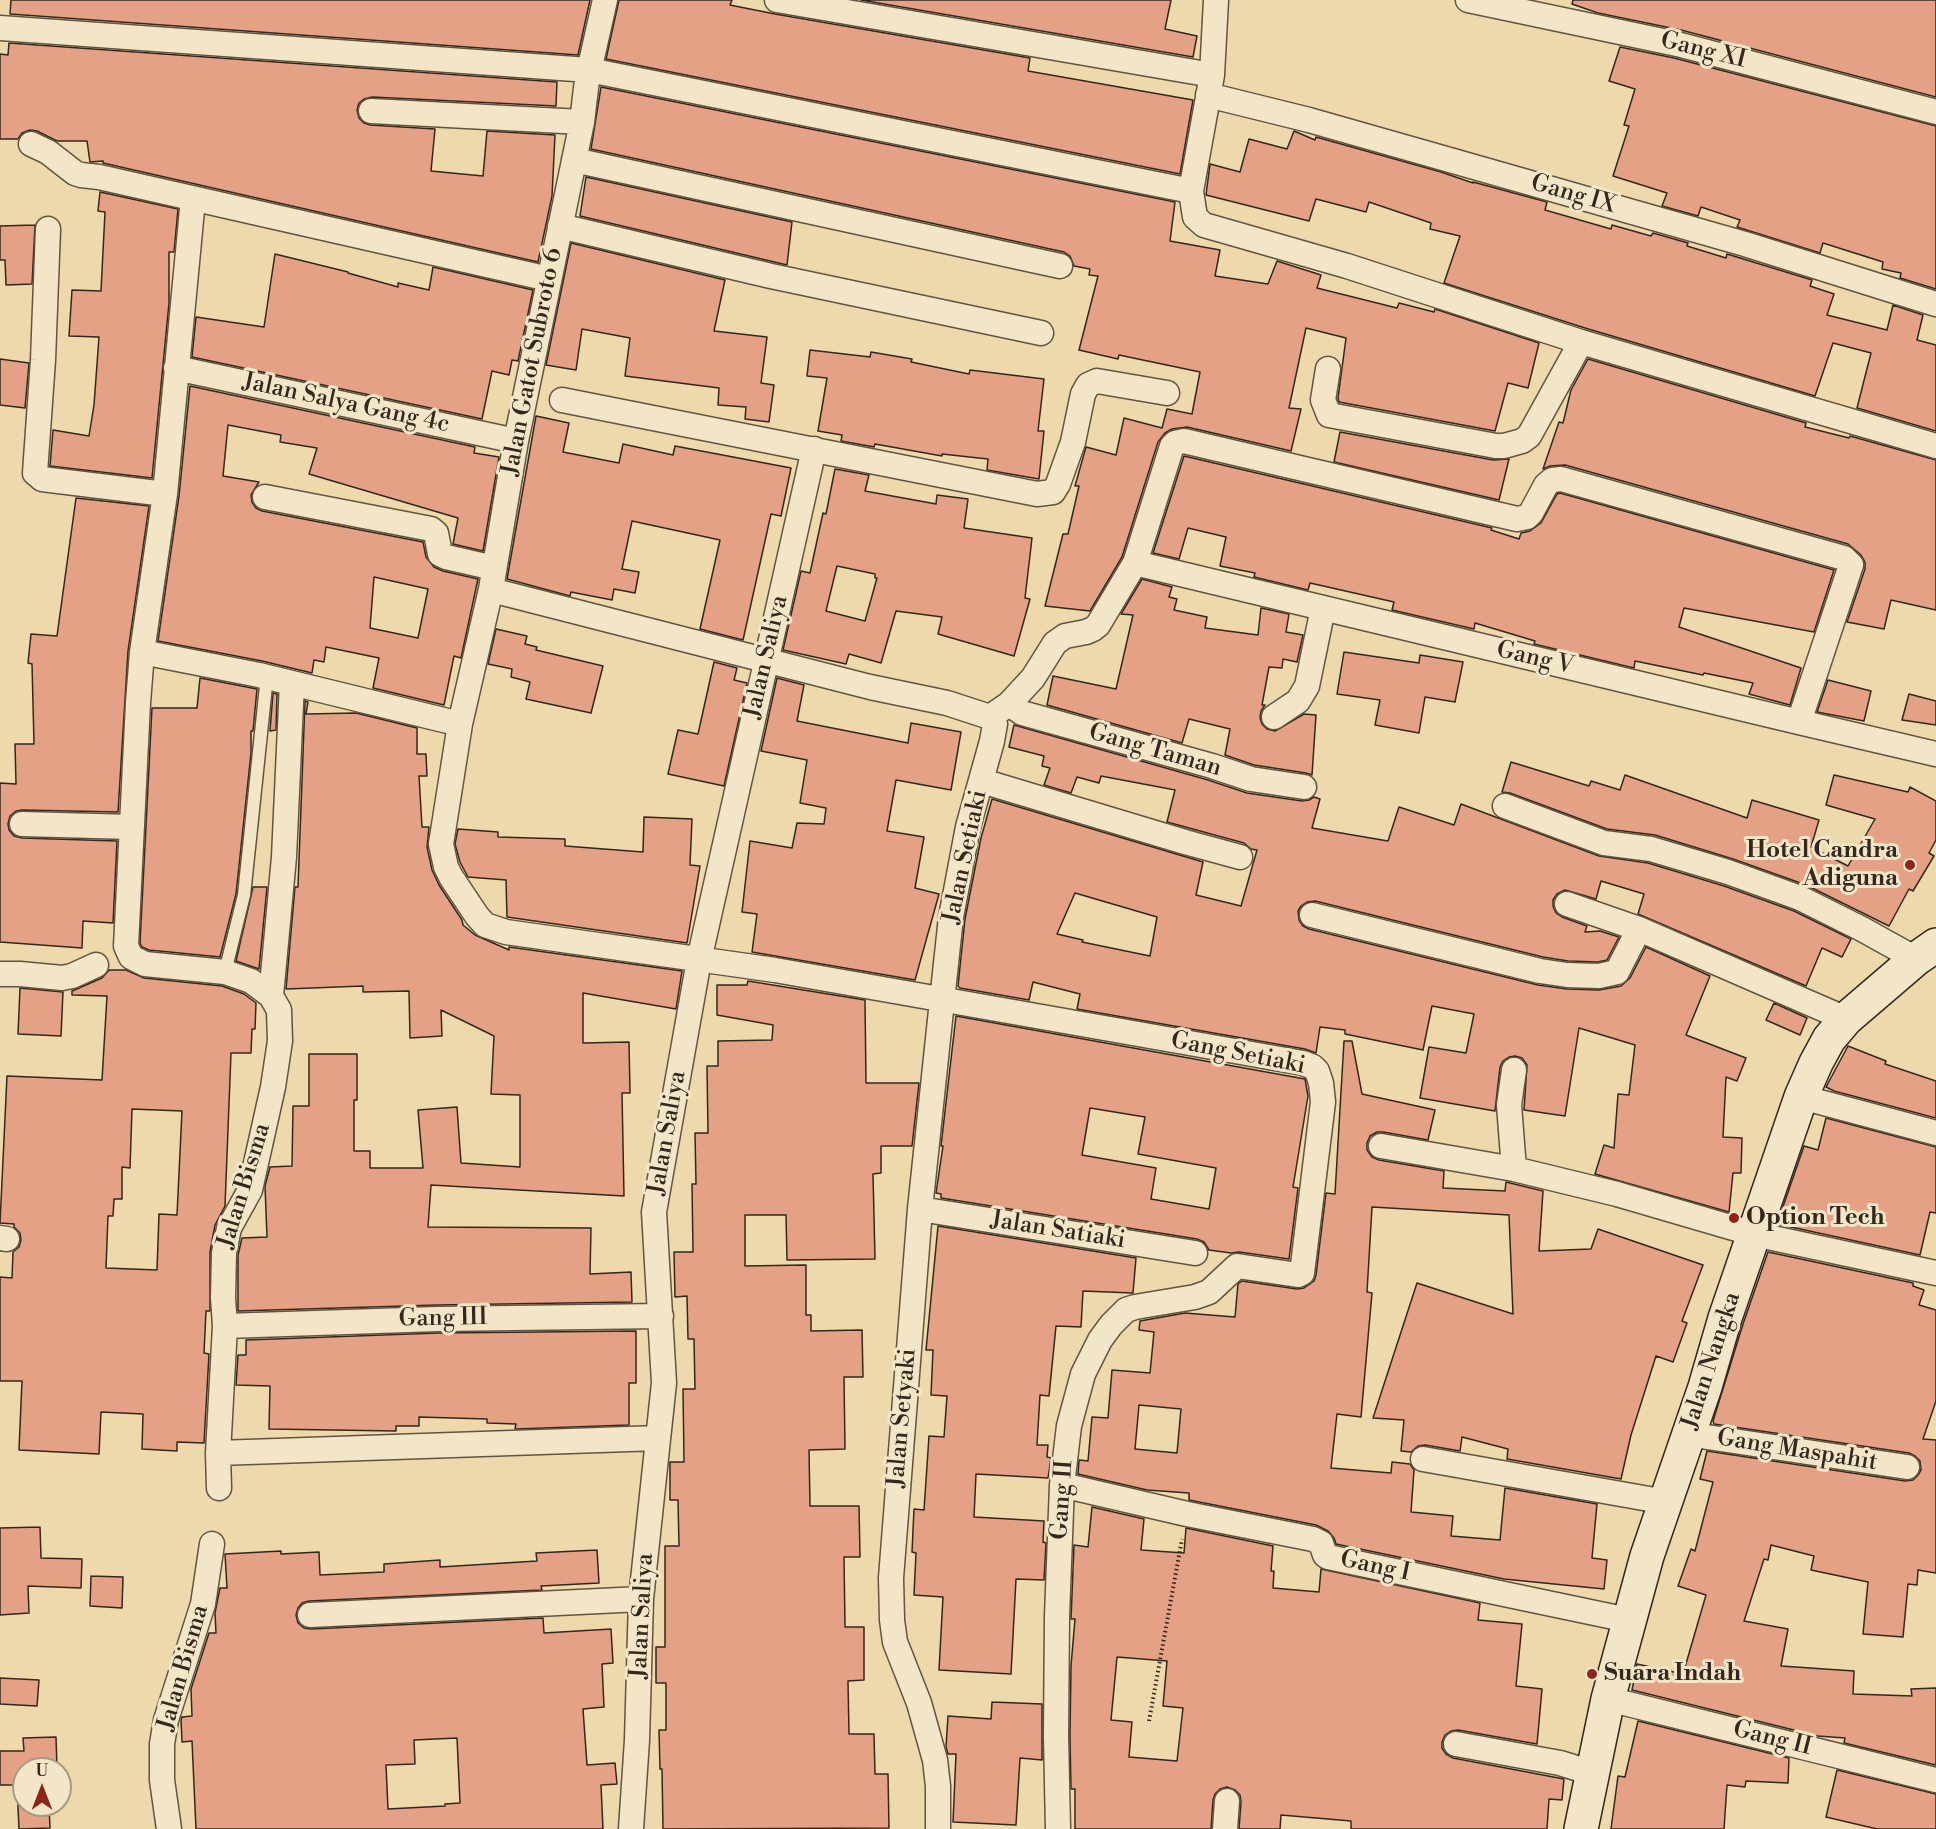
<!DOCTYPE html>
<style>
body{margin:0}
#map{position:relative;width:1936px;height:1829px;overflow:hidden;background:#edd9ab;font-family:"Libre Bodoni",serif}
canvas{display:block}
.north{position:absolute;left:12px;top:1757px;width:60px;height:60px;box-sizing:border-box;background:#f3e6c8;border:2px solid #a69a84;border-radius:50%;rotate:0deg;font-size:16px;font-weight:700;line-height:24px;text-align:center;color:#33271e}
.north::after{content:'';display:block;margin:auto;width:21px;height:27px;background:#8f2418;clip-path:polygon(50% 0,100% 100%,50% 72%,0 100%)}
</style>
<div id="map">
<canvas width="1936" height="1829"></canvas>
<div class="north">U</div>
</div>
<script>
const g = document.querySelector('canvas').getContext('2d');
g.lineJoin = 'round';
function fill(path, color) {
  g.fillStyle = color;
  g.fill(path, 'evenodd');
}
function toPath(rows) {
  const path = new Path2D();
  for (const r of rows) {
    path.moveTo(r[0], r[1]);
    for (let i = 2; i < r.length; i += 2) path.lineTo(r[i], r[i + 1]);
  }
  return path;
}
function strokePath(path, color, width, dash) {
  g.strokeStyle = color;
  g.lineWidth = width;
  g.lineCap = dash ? 'butt' : 'round';
  g.setLineDash(dash || []);
  g.stroke(path);
}
function label(font, color, halo, rows, align = 'center') {
  g.font = font + ' "Libre Bodoni",serif';
  g.lineWidth = 6;
  g.setLineDash([]);
  g.textBaseline = 'middle';
  g.strokeStyle = halo;
  g.fillStyle = color;
  for (const [text, x, y, turn = 0] of rows) {
    g.save();
    g.translate(x, y);
    g.rotate((+turn || 0) * Math.PI / 180);
    g.textAlign = isNaN(turn) ? turn : align;
    if (halo) g.strokeText(text, 0, 0);
    g.fillText(text, 0, 0);
    g.restore();
  }
}
const building = toPath([
 [11,0,590,0,578,55,10,14,11,0],
 [619,0,732,0,730,5,775,14,1030,58,1028,71,1193,100,1180,174,606,59,619,0],
 [861,0,1171,0,1165,29,1197,36,1193,57,861,0],
 [1573,0,1936,0,1936,97,1681,30,1598,13,1572,4,1573,0],
 [9,43,557,82,556,106,372,97,364,99,359,103,357,110,359,118,364,123,370,125,435,129,431,171,483,176,487,131,555,135,552,196,538,262,103,163,103,161,90,162,87,141,57,141,37,131,30,130,22,133,18,139,0,139,0,54,8,55,9,43],
 [1620,47,1674,58,1936,126,1936,289,1900,278,1901,273,1882,269,1883,262,1823,243,1820,253,1737,227,1740,220,1701,207,1698,216,1662,206,1667,193,1613,176,1629,126,1624,125,1635,89,1609,81,1620,47],
 [601,87,1175,202,1170,241,1220,250,1215,276,1268,284,1277,261,1321,275,1317,288,1397,308,1399,303,1434,312,1435,309,1539,343,1528,388,1508,383,1495,431,1339,402,1338,398,1346,338,1306,328,1289,408,1301,409,1291,451,1187,427,1172,429,1165,433,1158,442,1122,557,1090,611,1045,606,1063,534,1068,534,1079,486,1075,486,1086,447,1116,455,1124,418,1162,428,1167,409,1192,414,1200,372,1119,355,1118,359,1079,350,1098,276,1089,275,1090,269,1074,266,1070,256,1064,252,591,149,601,87],
 [1294,131,1315,140,1316,137,1441,172,1473,183,1473,182,1547,202,1545,210,1611,229,1612,225,1651,236,1653,233,1688,243,1687,246,1726,258,1727,254,1812,280,1810,286,1834,294,1827,315,1887,330,1893,305,1923,315,1917,340,1936,345,1936,431,1857,408,1871,353,1833,343,1815,396,1585,328,1444,283,1460,236,1430,229,1431,223,1369,202,1366,212,1316,199,1309,221,1206,195,1210,164,1240,172,1249,139,1287,149,1294,131],
 [586,177,792,222,787,265,580,216,586,177],
 [100,192,178,209,174,252,169,252,169,303,152,478,50,466,53,430,89,436,94,405,99,337,69,336,72,290,101,291,105,212,98,211,100,192],
 [35,225,32,284,6,285,5,260,0,260,0,226,35,225],
 [571,243,725,280,714,331,767,337,761,383,774,385,769,422,745,419,746,407,718,405,719,388,625,376,630,338,582,329,576,370,546,365,571,243],
 [275,254,348,272,348,273,398,287,398,283,429,290,433,267,533,290,518,361,512,360,509,375,492,371,482,419,192,357,196,317,264,327,275,254],
 [810,350,870,357,871,352,912,359,911,362,969,374,970,370,1044,379,1038,431,1044,431,1039,479,987,470,988,459,942,454,942,456,875,444,874,447,841,441,842,435,818,431,827,378,807,376,810,350],
 [0,359,29,363,25,408,0,405,0,359],
 [1588,359,1806,423,1805,427,1849,438,1850,436,1936,460,1936,610,1891,600,1884,629,1847,622,1865,569,1865,562,1861,555,1848,544,1565,465,1550,466,1543,469,1559,422,1563,423,1571,390,1588,359],
 [190,386,475,447,474,453,499,457,483,551,453,544,458,518,309,474,317,448,280,442,281,435,228,425,223,476,259,482,251,495,252,502,256,508,262,511,423,542,426,557,434,567,443,571,478,579,461,658,454,656,444,705,373,688,379,658,326,647,324,662,314,660,312,673,262,661,158,641,179,496,190,386],
 [374,577,428,589,418,638,370,628,374,577],
 [536,416,569,423,563,452,619,463,623,444,673,455,675,446,791,468,781,516,771,514,743,640,700,629,720,540,632,521,622,569,639,572,635,593,614,589,612,600,571,592,570,596,507,579,536,416],
 [1340,432,1493,460,1509,459,1499,500,1334,462,1340,432],
 [1184,456,1492,528,1491,530,1519,539,1521,533,1530,531,1541,523,1557,494,1560,493,1834,570,1814,632,1684,608,1679,627,1801,668,1790,705,1749,694,1753,683,1704,673,1703,675,1635,661,1634,668,1534,644,1535,641,1475,623,1474,629,1392,610,1394,602,1310,583,1308,590,1254,577,1255,573,1220,566,1226,537,1188,528,1179,559,1153,553,1184,456],
 [835,469,869,475,865,491,936,504,937,495,968,499,964,528,1032,538,1025,598,1030,599,1014,656,938,634,942,617,896,611,881,663,849,654,846,664,783,650,801,571,810,573,823,513,826,514,835,469],
 [837,566,875,574,875,578,877,578,865,621,826,611,837,566],
 [76,498,149,506,128,651,118,812,22,810,16,811,10,816,8,824,9,830,14,836,22,838,117,841,113,923,83,921,82,948,0,942,0,783,16,784,15,744,34,744,32,664,28,663,31,634,57,636,76,498],
 [1142,579,1172,587,1169,597,1177,599,1174,610,1207,617,1205,628,1258,635,1261,608,1289,614,1286,632,1303,635,1297,662,1283,659,1282,668,1269,667,1262,705,1265,705,1261,711,1260,718,1262,724,1267,729,1275,731,1304,714,1316,715,1312,775,1306,773,1254,765,1225,755,1230,729,1189,719,1182,743,1047,705,1053,676,1116,689,1133,615,1121,614,1142,579],
 [496,629,527,636,525,644,537,647,536,650,603,666,591,713,526,699,530,682,511,677,512,669,488,664,496,629],
 [1344,652,1419,663,1420,655,1463,662,1455,702,1425,697,1419,733,1375,725,1380,700,1337,694,1344,652],
 [714,662,737,668,734,680,747,683,724,786,668,774,678,730,698,734,714,662],
 [200,678,257,689,253,731,251,731,251,753,236,894,220,957,149,950,142,947,140,943,152,708,197,708,200,678],
 [777,678,804,685,797,721,908,743,911,723,961,732,951,790,896,780,887,831,924,837,915,888,939,894,915,980,752,952,757,914,742,912,750,841,792,848,797,823,824,824,826,808,800,803,807,760,761,751,777,678],
 [1828,680,1871,691,1864,721,1817,712,1828,680],
 [273,693,277,694,276,730,270,731,273,693],
 [1909,694,1936,701,1936,725,1902,720,1909,694],
 [305,701,308,702,306,714,356,713,417,728,417,754,426,754,427,776,419,776,422,827,429,827,427,847,432,870,439,885,462,920,463,925,475,935,509,950,509,947,682,971,676,1009,583,993,583,1043,629,1042,630,1093,622,1093,624,1196,431,1185,428,1227,591,1228,590,1274,631,1272,632,1302,438,1305,238,1311,238,1255,242,1238,267,1237,265,1186,270,1167,292,1166,293,1106,309,1106,309,1054,357,1054,357,1100,354,1100,354,1151,370,1151,370,1168,423,1168,418,1110,457,1107,461,1163,520,1167,520,1095,491,1094,494,1036,441,1010,442,1036,410,1038,409,991,363,992,363,986,286,989,295,887,298,887,305,701],
 [1014,725,1208,780,1247,793,1302,801,1309,800,1314,797,1320,799,1312,828,1388,841,1399,807,1454,825,1461,804,1599,856,1648,863,1724,886,1794,911,1851,939,1842,957,1822,948,1806,986,1638,914,1644,894,1601,881,1596,899,1565,890,1557,894,1553,900,1553,906,1556,913,1562,917,1587,926,1585,932,1600,931,1619,937,1607,960,1598,962,1568,961,1543,957,1315,901,1307,902,1301,906,1298,911,1299,920,1303,926,1309,929,1538,985,1567,989,1599,990,1621,986,1630,978,1646,947,1710,976,1686,1035,1746,1058,1737,1081,1726,1077,1723,1137,1742,1138,1741,1173,1733,1173,1729,1212,1595,1174,1604,1145,1614,1148,1618,1094,1629,1095,1635,1045,1579,1028,1565,1116,1524,1110,1527,1065,1522,1058,1515,1056,1509,1057,1503,1061,1500,1067,1495,1111,1420,1098,1429,1047,1466,1053,1474,1014,1432,1006,1423,1050,1345,1034,1345,1030,1320,1027,1316,1053,1305,1049,1077,1009,1080,994,1033,982,1029,1000,960,988,958,986,965,919,981,838,992,799,1203,862,1196,895,1241,906,1257,850,1251,849,1244,843,1167,822,1175,790,1101,776,1099,783,1077,777,1071,793,1044,785,1050,768,1042,766,1044,756,1009,747,1014,725],
 [1075,893,1157,917,1150,956,1082,942,1083,940,1057,934,1075,893],
 [1511,762,1589,786,1591,781,1620,790,1625,775,1747,818,1752,800,1819,820,1811,847,1848,866,1875,819,1826,805,1834,775,1908,792,1910,787,1936,801,1936,840,1929,853,1934,856,1913,891,1909,889,1889,926,1806,885,1733,859,1655,835,1607,829,1510,793,1502,792,1511,762],
 [644,817,692,819,690,865,700,866,687,943,507,917,506,880,468,877,460,862,455,844,458,829,498,832,498,837,565,839,565,846,643,852,644,817],
 [253,887,267,887,259,969,236,961,253,887],
 [109,970,126,970,144,978,222,986,244,994,256,1003,255,1029,252,1029,251,1053,231,1053,225,1206,215,1225,210,1252,210,1311,206,1311,204,1353,209,1354,204,1443,177,1442,177,1451,142,1449,143,1414,101,1412,99,1454,19,1450,22,1381,0,1381,0,1277,12,1278,13,1252,19,1247,21,1240,20,1233,14,1227,14,1224,0,1223,7,1076,102,1080,107,996,72,995,72,991,102,978,109,970],
 [132,1109,182,1111,177,1215,159,1214,157,1270,106,1268,108,1216,113,1216,114,1199,122,1199,122,1167,130,1168,132,1109],
 [748,981,865,1000,866,1083,919,1083,912,1146,881,1146,881,1173,873,1174,875,1259,787,1260,786,1215,745,1215,745,1266,806,1265,806,1315,811,1315,811,1331,862,1330,863,1377,844,1377,845,1449,809,1450,810,1506,859,1506,860,1557,844,1557,845,1627,864,1627,864,1680,848,1681,849,1734,874,1734,875,1774,888,1774,889,1828,663,1829,662,1769,660,1769,659,1730,666,1730,666,1683,656,1683,656,1647,665,1647,665,1546,679,1546,678,1500,670,1500,670,1462,684,1462,683,1389,695,1389,694,1339,688,1339,687,1296,675,1297,674,1252,693,1252,692,1184,696,1184,695,1133,708,1133,707,1066,718,1066,718,1041,772,1040,773,1025,717,1015,717,985,747,985,748,981],
 [20,988,63,992,61,1036,18,1034,20,988],
 [1774,1003,1807,1018,1800,1035,1766,1020,1774,1003],
 [956,1016,1305,1079,1308,1096,1293,1187,1298,1188,1289,1259,1239,1252,1231,1253,1209,1250,1204,1242,1197,1239,941,1198,941,1194,936,1193,943,1146,941,1146,956,1016],
 [1090,1108,1145,1117,1138,1154,1216,1168,1209,1209,1151,1199,1156,1168,1082,1155,1090,1108],
 [1344,1041,1352,1041,1362,1094,1435,1110,1428,1140,1383,1132,1377,1132,1370,1136,1367,1143,1367,1150,1372,1157,1379,1160,1444,1171,1443,1188,1505,1191,1506,1182,1543,1191,1539,1251,1591,1249,1598,1229,1703,1265,1682,1321,1687,1323,1673,1362,1656,1356,1631,1435,1621,1479,1507,1459,1508,1449,1462,1437,1460,1451,1425,1445,1418,1446,1411,1452,1401,1451,1404,1420,1373,1418,1417,1283,1513,1314,1509,1215,1372,1207,1367,1292,1372,1293,1361,1417,1337,1414,1331,1468,1391,1473,1392,1462,1410,1464,1414,1470,1411,1512,1453,1516,1451,1536,1500,1540,1505,1488,1597,1504,1592,1558,1607,1560,1604,1589,1504,1579,1336,1544,1334,1538,1328,1531,1316,1525,1189,1500,1189,1493,1147,1490,1078,1474,1079,1460,1088,1461,1092,1417,1108,1418,1112,1370,1150,1373,1154,1332,1139,1330,1140,1321,1185,1313,1235,1317,1238,1284,1242,1281,1297,1289,1304,1288,1314,1281,1316,1275,1326,1193,1335,1194,1344,1041],
 [1139,1405,1181,1409,1177,1453,1135,1449,1139,1405],
 [1848,1046,1886,1061,1885,1064,1936,1081,1936,1118,1834,1091,1826,1087,1848,1046],
 [1826,1118,1936,1147,1936,1213,1930,1212,1920,1255,1777,1224,1804,1146,1818,1150,1826,1118],
 [938,1226,1136,1258,1133,1293,1083,1291,1081,1327,1056,1326,1049,1396,1040,1395,1037,1445,1048,1445,1047,1457,1051,1458,1048,1478,976,1474,974,1517,1044,1521,1043,1542,1046,1543,1044,1580,1016,1579,1011,1674,939,1670,943,1597,914,1595,916,1553,912,1552,914,1509,924,1510,929,1436,944,1437,947,1396,931,1395,933,1350,926,1350,938,1226],
 [1768,1252,1913,1283,1913,1286,1924,1290,1919,1305,1936,1310,1936,1401,1923,1439,1936,1440,1936,1573,1918,1570,1917,1585,1908,1584,1903,1637,1863,1634,1868,1582,1811,1570,1814,1556,1771,1545,1768,1560,1764,1559,1744,1621,1788,1629,1781,1666,1854,1671,1853,1694,1912,1696,1911,1689,1936,1688,1936,1765,1844,1743,1845,1738,1818,1736,1632,1690,1637,1664,1683,1674,1706,1595,1678,1586,1691,1549,1695,1551,1713,1482,1700,1479,1707,1451,1905,1481,1913,1480,1918,1475,1921,1470,1920,1461,1915,1456,1909,1453,1714,1424,1713,1421,1743,1324,1768,1252],
 [636,1331,636,1383,629,1383,629,1425,515,1429,516,1424,487,1423,487,1419,419,1417,419,1426,396,1426,396,1431,269,1429,270,1386,236,1385,238,1355,246,1355,246,1340,438,1333,636,1331],
 [1092,1507,1144,1519,1141,1550,1184,1553,1186,1528,1273,1546,1271,1571,1274,1571,1273,1588,1319,1592,1321,1569,1480,1603,1478,1620,1522,1624,1516,1686,1542,1689,1537,1744,1458,1730,1451,1731,1445,1735,1442,1742,1442,1748,1446,1754,1453,1758,1564,1779,1562,1800,1549,1799,1547,1829,1351,1829,1351,1821,1281,1815,1280,1829,1239,1829,1241,1802,1240,1795,1235,1790,1227,1787,1220,1789,1215,1794,1213,1800,1211,1829,1075,1829,1075,1789,1071,1789,1070,1736,1071,1666,1075,1619,1071,1619,1074,1545,1088,1547,1092,1507],
 [1117,1657,1167,1661,1163,1706,1183,1708,1177,1761,1129,1757,1132,1722,1111,1720,1117,1657],
 [40,1527,41,1558,82,1559,81,1588,28,1586,29,1613,0,1615,0,1528,40,1527],
 [597,1550,599,1583,541,1586,542,1590,309,1601,302,1603,298,1608,296,1615,298,1623,304,1628,311,1629,543,1618,544,1633,611,1629,613,1663,602,1664,604,1707,583,1709,587,1765,615,1763,617,1784,601,1785,603,1829,196,1829,192,1741,182,1742,181,1720,182,1717,192,1716,191,1689,209,1633,216,1633,215,1613,220,1588,227,1588,225,1554,281,1551,281,1554,319,1552,320,1575,384,1572,384,1564,440,1560,440,1567,537,1561,536,1553,597,1550],
 [457,1738,460,1803,445,1804,445,1806,388,1809,386,1765,415,1764,414,1740,457,1738],
 [91,1576,123,1577,122,1608,90,1606,91,1576],
 [0,1678,39,1680,37,1706,0,1704,0,1678],
 [992,1702,1042,1704,1042,1760,1020,1758,1016,1825,953,1822,956,1754,948,1754,946,1747,948,1716,991,1719,992,1702],
 [1638,1721,1789,1758,1788,1783,1746,1781,1745,1787,1727,1785,1724,1829,1611,1829,1618,1776,1625,1777,1638,1721],
 [56,1737,57,1769,24,1769,24,1805,49,1805,50,1828,19,1829,17,1785,0,1785,0,1751,24,1751,23,1738,56,1737],
 [1837,1770,1936,1794,1936,1829,1877,1829,1826,1817,1837,1770]
]);
fill(building, '#e4a185');
strokePath(building, '#33271e', 1.5);
const service = toPath([
 [225,972,244,895,267,676]
]);
const minor = toPath([
 [605,0,587,80,582,122,516,441,491,589,460,724,441,844,446,867,451,877,477,916,485,925,506,932,775,970,1303,1063,1313,1067,1317,1071,1321,1083,1323,1102,1302,1273,1298,1275,1237,1266,1209,1292,1195,1297,1135,1307,1126,1310,1111,1325,1100,1340,1083,1374,1069,1426,1062,1485,1057,1616,1056,1736,1058,1829],
 [777,0,1212,75],
 [1468,0,1677,44,1936,112],
 [0,28,589,70,1191,191,1212,75,1216,0],
 [1208,95,1309,120,1745,244,1936,304],
 [371,111,582,122],
 [31,144,48,152,75,173,81,175,99,177,549,279],
 [574,160,1060,266],
 [1191,191,1195,217,1204,225,1347,266,1581,342,1936,446],
 [193,199,165,494,142,652,138,703,126,946,131,957,145,964,225,972,251,981,271,996,279,1010,280,1041,273,1087,250,1190,229,1228,224,1253,223,1298,225,1326,218,1453,219,1488],
 [560,226,771,276,1041,333],
 [48,229,43,360,35,473,42,479,165,494],
 [176,368,516,441],
 [1328,369,1323,400,1329,415,1496,446,1504,446,1522,441,1529,436,1581,342],
 [562,400,1037,494,1053,492,1058,484,1073,442,1083,394,1088,385,1097,381,1167,393],
 [265,497,431,529,436,533,440,554,446,557,494,568],
 [1135,563,1799,722,1936,754],
 [499,592,870,687,947,703,990,717],
 [142,652,259,675,460,724],
 [1009,704,1022,713,1212,766,1251,779,1304,787],
 [990,717,1009,704,1033,678,1055,643,1065,636,1086,632,1093,629,1098,625,1135,563,1172,446,1175,443,1184,441,1517,519,1527,517,1531,513,1546,485,1552,480,1561,479,1844,558,1851,565,1799,722],
 [1274,717,1298,701,1307,686,1323,608],
 [982,781,1185,842,1240,857],
 [1505,806,1604,843,1651,849,1728,872,1800,898,1862,929,1916,959],
 [22,824,132,827],
 [1567,904,1639,929,1846,1019],
 [1312,915,1540,971,1567,975,1599,976,1617,972,1639,929],
 [0,974,20,974,62,978,72,976,96,965],
 [271,996,284,857,292,683],
 [1514,1070,1509,1105,1514,1169],
 [1801,1097,1936,1133],
 [1381,1146,1514,1169,1617,1194,1754,1234,1936,1273],
 [920,1209,1195,1253],
 [0,1238,7,1239],
 [225,1326,438,1319,661,1316],
 [1687,1434,1907,1467],
 [218,1453,658,1438],
 [1423,1459,1666,1502],
 [1062,1485,1187,1514,1313,1539,1321,1543,1325,1555,1328,1557,1628,1620],
 [310,1615,641,1599],
 [1608,1699,1936,1780],
 [1456,1744,1560,1763,1592,1773],
 [169,1829,162,1780,162,1744,166,1720,203,1604,212,1544],
 [631,1829,637,1740,641,1599,664,1383,654,1212,699,960,814,449],
 [938,1829,938,1786,935,1760,919,1703,895,1642,892,1620,891,1578,920,1209,942,1001,951,917,968,827,992,741,995,724,990,717],
 [1225,1829,1227,1801]
]);
const secondary = toPath([
 [1581,1829,1608,1699,1647,1556,1705,1387,1725,1318,1801,1097,1816,1063,1829,1039,1846,1019,1916,959,1936,945]
]);
strokePath(service, '#625441', 15);
strokePath(minor, '#625441', 27);
strokePath(secondary, '#33271e', 36);
strokePath(toPath([
 [1149,1721,1182,1539]
]), '#33271e', 4, [1.5, 3]);
strokePath(service, '#f3e6c8', 12);
strokePath(minor, '#f3e6c8', 24);
strokePath(secondary, '#f3e6c8', 33);
for (const [x, y, r, color] of [
 [1910,865,6,"#8f2418"],
 [1734,1218,6,"#8f2418"],
 [1592,1674,6,"#8f2418"]
]) {
  const dot = new Path2D();
  dot.arc(x, y, r, 0, 2 * Math.PI);
  g.fillStyle = color;
  g.fill(dot);
  strokePath(dot, '#f3e6c8', 2);
}
label('24px', '#33271e', '#f3e6c8', [
 ["Gang XI",1703,51,14],
 ["Gang IX",1573,195,16],
 ["Jalan Gatot Subroto 6",533,362,-79],
 ["Jalan Salya Gang 4c",346,404,12],
 ["Jalan Saliya",767,657,-77],
 ["Gang V",1535,659,13],
 ["Gang Taman",1155,751,16],
 ["Jalan Setiaki",966,857,-78],
 ["Gang Setiaki",1238,1054,11],
 ["Jalan Saliya",668,1133,-80],
 ["Jalan Bisma",245,1186,-73],
 ["Jalan Satiaki",1058,1231,9],
 ["Gang III",443,1319,-1],
 ["Jalan Nangka",1712,1361,-72],
 ["Jalan Setyaki",903,1418,-85],
 ["Gang Maspahit",1797,1451,9],
 ["Gang II",1063,1500,-86],
 ["Gang I",1375,1567,12],
 ["Jalan Saliya",643,1616,-87],
 ["Jalan Bisma",184,1668,-74],
 ["Gang II",1772,1739,14]
]);
label('bold 24px', '#33271e', '#f3e6c8', [
 ["Hotel Candra",1898,851,"right"],
 ["Adiguna",1898,879,"right"],
 ["Option Tech",1746,1218],
 ["Suara Indah",1604,1674]
], 'left');
</script>
